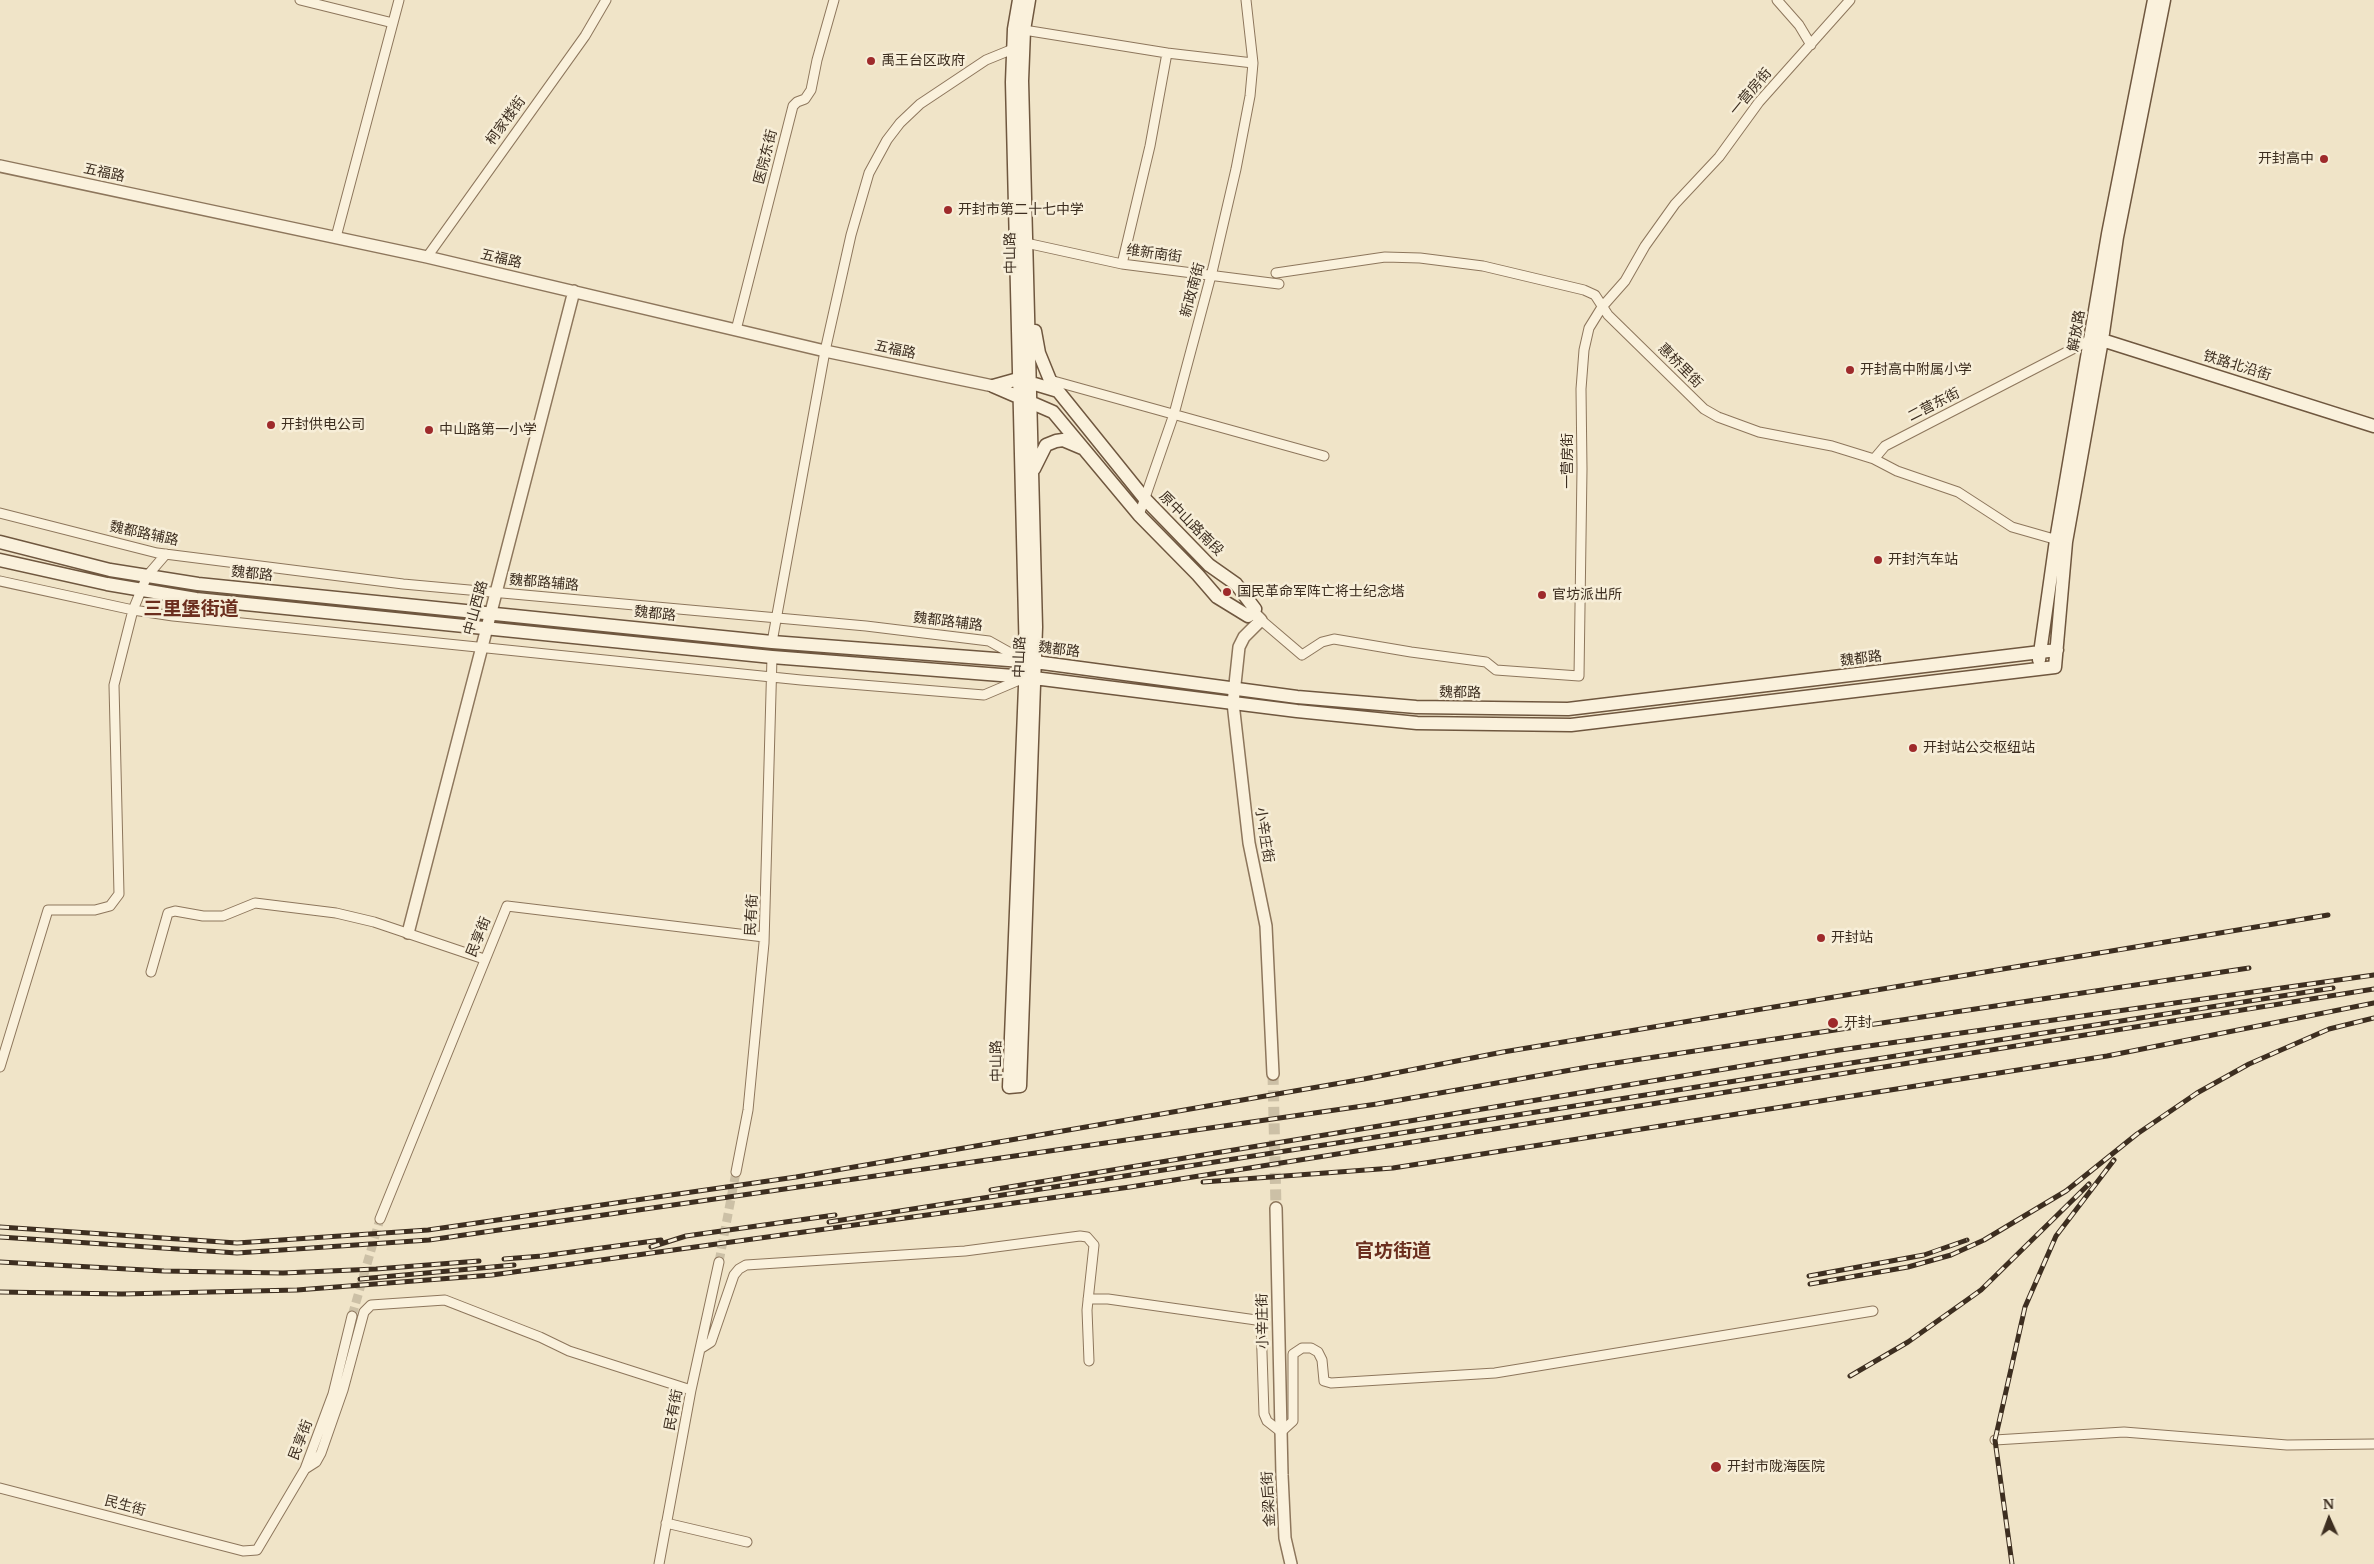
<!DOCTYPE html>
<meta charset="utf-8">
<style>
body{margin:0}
#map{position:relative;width:2374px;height:1564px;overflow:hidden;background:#f0e4c8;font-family:Merriweather,serif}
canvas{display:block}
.north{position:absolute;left:2304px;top:1494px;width:50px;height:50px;-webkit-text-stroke:4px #f7eed8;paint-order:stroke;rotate:358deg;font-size:14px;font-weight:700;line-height:20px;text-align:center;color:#3d2e20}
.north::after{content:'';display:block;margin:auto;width:18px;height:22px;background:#3d2e20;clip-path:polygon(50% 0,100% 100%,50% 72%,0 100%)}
</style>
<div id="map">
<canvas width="2374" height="1564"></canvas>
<div class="north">N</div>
</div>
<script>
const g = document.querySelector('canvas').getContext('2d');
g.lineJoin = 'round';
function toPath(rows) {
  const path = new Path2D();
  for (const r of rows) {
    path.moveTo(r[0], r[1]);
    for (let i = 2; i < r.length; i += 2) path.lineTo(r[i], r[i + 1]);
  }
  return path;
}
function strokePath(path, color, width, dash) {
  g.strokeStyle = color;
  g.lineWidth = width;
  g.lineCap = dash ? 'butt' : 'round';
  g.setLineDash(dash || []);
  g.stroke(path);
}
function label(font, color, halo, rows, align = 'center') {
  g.font = font + ' Merriweather,"Noto Sans SC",serif';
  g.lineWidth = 5;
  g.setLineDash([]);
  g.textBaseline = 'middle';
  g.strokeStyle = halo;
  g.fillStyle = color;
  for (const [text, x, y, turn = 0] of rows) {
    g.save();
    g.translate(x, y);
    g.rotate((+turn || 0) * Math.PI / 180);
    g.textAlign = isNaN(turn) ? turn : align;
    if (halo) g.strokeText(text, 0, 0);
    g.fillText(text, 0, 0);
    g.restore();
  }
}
strokePath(toPath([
 [719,1262,736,1172],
 [352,1316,380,1219]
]), '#ccc0a6', 9, [9, 4.5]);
strokePath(toPath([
 [1273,1074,1276,1208]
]), '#ccc0a6', 11, [11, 5.5]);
const minor = toPath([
 [300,0,393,23],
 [1777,0,1799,25,1811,45],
 [1024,30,1167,53,1253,63],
 [336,237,399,0],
 [1026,243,1122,264,1279,284],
 [427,257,585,36,606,0],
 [1122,264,1150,146,1167,53],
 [1276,273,1385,257,1420,258,1483,266,1584,290,1595,295,1608,315,1704,409,1718,417,1759,432,1832,446,1874,459,1897,471,1958,492,2012,527,2061,541],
 [736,330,793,106,797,102,805,99,811,90,817,60,834,0],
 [1050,380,1324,456],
 [1874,459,1885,446,2090,340],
 [0,513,157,553,403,584,866,626,989,641,1023,660],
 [1139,515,1174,414,1213,268,1236,169,1250,96,1253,63,1246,0],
 [0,581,133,610,173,616,801,680,984,695,1024,678],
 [1261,620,1302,655,1322,642,1334,639,1411,652,1486,662,1496,670,1579,676,1582,469,1581,389,1584,350,1589,328,1602,307,1625,281,1645,246,1675,204,1719,157,1759,102,1850,0],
 [772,642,825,351,851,235,869,173,887,140,900,123,920,104,986,60,1013,49],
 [151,972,168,913,175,911,203,916,223,916,255,903,336,913,374,922,484,959],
 [0,1067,48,910,95,910,110,906,119,894,114,685,133,610,147,576,166,554],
 [736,1172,748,1110,764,943,772,657],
 [380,1219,507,906,764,937],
 [1088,1299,1108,1299,1256,1320,1261,1323,1264,1414,1267,1421,1281,1432,1293,1421,1293,1354,1302,1348,1311,1348,1318,1352,1322,1360,1324,1381,1331,1383,1495,1373,1873,1311],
 [700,1349,711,1342,734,1275,739,1269,746,1265,965,1251,1080,1236,1087,1237,1094,1245,1087,1310,1089,1361],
 [1995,1440,2124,1432,2287,1445,2374,1444],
 [305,1469,316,1462,321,1453,343,1390,364,1312,371,1305,445,1300,540,1337,569,1351,691,1390],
 [0,1488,243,1551,257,1550,305,1469,333,1394,352,1316],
 [666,1523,747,1542],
 [659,1564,691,1390,719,1262]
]);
const tertiary = toPath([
 [0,166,427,257,825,351,993,386],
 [1253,612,1261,620,1244,637,1239,647,1233,703,1249,843,1266,926,1273,1074],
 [408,933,574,291],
 [1276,1208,1282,1475,1285,1538,1291,1564]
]);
const secondary = toPath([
 [1019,0,1014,29,1012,82,1026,661,1009,1087,1020,1086,1036,627,1022,81,1024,30,1029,0],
 [1035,331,1039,353,1050,380,1058,391],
 [2095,339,2102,340,2374,426],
 [1018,379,1058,391,1145,499,1209,565,1236,584,1255,609,1253,612,1248,616,1217,597,1198,575,1139,515,1053,412,993,386,1018,379],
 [1034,469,1046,445,1056,441,1063,440,1082,448],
 [0,542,110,570,198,584,772,642,1035,662,1297,697,1416,707,1568,709,2057,650],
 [0,560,107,584,196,599,772,657,1026,677,1297,711,1417,723,1571,725,2055,667,2066,542,2102,340,2117,237,2164,0],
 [2039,660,2056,540,2108,234,2154,0]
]);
strokePath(minor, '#8d765c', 11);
strokePath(tertiary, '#8d765c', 14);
strokePath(secondary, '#6f573f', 15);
strokePath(minor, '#faf1dc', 9);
strokePath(tertiary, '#faf1dc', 11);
strokePath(secondary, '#faf1dc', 12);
const rail = toPath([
 [1203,1182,1393,1168,2107,1056,2374,1003],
 [991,1190,1840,1050,2374,975],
 [829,1222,2333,988],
 [0,1227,237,1243,428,1230,796,1177,1364,1079,1503,1052,2328,915],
 [0,1237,237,1253,429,1240,1377,1104,1588,1067,2249,968],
 [651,1247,686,1236,835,1215],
 [504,1259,542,1256,661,1240],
 [0,1262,164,1271,283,1273,376,1269,479,1261],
 [1809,1276,1924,1255,1967,1240],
 [360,1279,514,1265],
 [1810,1284,1908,1267,1951,1255,1984,1240,2066,1191,2137,1134,2197,1093,2249,1064,2329,1029,2374,1018],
 [0,1292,122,1294,297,1290,492,1275,1130,1187,2374,989],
 [1850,1376,1908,1342,1981,1290,2089,1184],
 [2012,1564,1995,1440,2025,1307,2056,1236,2114,1160]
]);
strokePath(rail, '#3d2e20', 5);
strokePath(rail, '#f7eed8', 3, [9]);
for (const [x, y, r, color] of [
 [871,61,5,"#9e2a2b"],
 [2324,159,5,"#9e2a2b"],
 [948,210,5,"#9e2a2b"],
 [1850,370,5,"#9e2a2b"],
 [271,425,5,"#9e2a2b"],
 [429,430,5,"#9e2a2b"],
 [1878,560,5,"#9e2a2b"],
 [1227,592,5,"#9e2a2b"],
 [1542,595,5,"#9e2a2b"],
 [1913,748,5,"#9e2a2b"],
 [1821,938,5,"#9e2a2b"],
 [1833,1023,6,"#9e2a2b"],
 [1716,1467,6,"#9e2a2b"]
]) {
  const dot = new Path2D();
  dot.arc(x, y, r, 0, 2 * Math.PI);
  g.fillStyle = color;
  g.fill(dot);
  strokePath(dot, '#f7eed8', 2);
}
label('14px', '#3d2e20', '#f7eed8', [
 ["禹王台区政府",881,61],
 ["开封高中",2314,159,"right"],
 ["开封市第二十七中学",958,210],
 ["开封高中附属小学",1860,370],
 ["开封供电公司",281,425],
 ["中山路第一小学",439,430],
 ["开封汽车站",1888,560],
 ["国民革命军阵亡将士纪念塔",1237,592],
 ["官坊派出所",1552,595],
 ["开封站公交枢纽站",1923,748],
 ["开封站",1831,938],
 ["开封",1844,1023],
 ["开封市陇海医院",1727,1467]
], 'left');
label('14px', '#3d2e20', '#f7eed8', [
 ["一营房街",1751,92,-50],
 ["柯家楼街",506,121,-54],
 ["医院东街",766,157,-76],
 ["五福路",104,173,12],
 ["中山路",1011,253,-91],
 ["维新南街",1154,254,8],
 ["五福路",501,259,13],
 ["新政南街",1193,290,-75],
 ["解放路",2077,331,-80],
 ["五福路",895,350,12],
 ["惠桥里街",1680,366,45],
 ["铁路北沿街",2237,366,17],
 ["二营东街",1934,405,-27],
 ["一营房街",1568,461,-90],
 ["原中山路南段",1191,524,45],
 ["魏都路辅路",144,534,12],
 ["魏都路",252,574,6],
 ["魏都路辅路",544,583,5],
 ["中山西路",476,608,-75],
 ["魏都路",655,614,6],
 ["魏都路辅路",948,622,7],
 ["魏都路",1059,650,7],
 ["中山路",1020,657,-88],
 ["魏都路",1861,659,-7],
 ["魏都路",1460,693,1],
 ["小辛庄街",1264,835,81],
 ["民有街",752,915,-87],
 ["民享街",479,937,-68],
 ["中山路",997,1061,-91],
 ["小辛庄街",1263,1321,-91],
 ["民有街",674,1410,-79],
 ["民享街",301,1440,-69],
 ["金梁后街",1269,1499,-93],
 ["民生街",125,1506,15]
]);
label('bold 19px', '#6b2e1e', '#f7eed8', [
 ["三里堡街道",191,610],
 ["官坊街道",1393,1252]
]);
</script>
